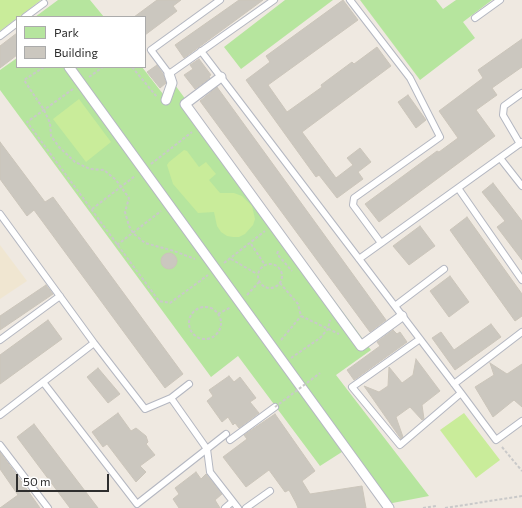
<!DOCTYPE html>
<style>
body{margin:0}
#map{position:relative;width:522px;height:508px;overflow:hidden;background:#efe9e1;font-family:Commissioner,sans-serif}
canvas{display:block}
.legend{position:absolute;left:16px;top:16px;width:130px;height:52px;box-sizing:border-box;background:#fff;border:1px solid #ababab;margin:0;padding:5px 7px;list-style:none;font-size:12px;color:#2e2e2e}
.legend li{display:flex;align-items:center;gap:8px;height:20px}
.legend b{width:20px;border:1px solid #ababab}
.scale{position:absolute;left:16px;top:474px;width:93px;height:18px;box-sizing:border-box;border:2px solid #2e2e2e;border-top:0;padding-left:5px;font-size:12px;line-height:14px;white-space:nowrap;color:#2e2e2e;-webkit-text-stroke:3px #fff;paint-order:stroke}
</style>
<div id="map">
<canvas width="522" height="508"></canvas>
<ul class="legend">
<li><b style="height:11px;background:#b6e59e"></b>Park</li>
<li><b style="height:11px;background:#cbc7bf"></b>Building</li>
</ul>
<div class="scale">50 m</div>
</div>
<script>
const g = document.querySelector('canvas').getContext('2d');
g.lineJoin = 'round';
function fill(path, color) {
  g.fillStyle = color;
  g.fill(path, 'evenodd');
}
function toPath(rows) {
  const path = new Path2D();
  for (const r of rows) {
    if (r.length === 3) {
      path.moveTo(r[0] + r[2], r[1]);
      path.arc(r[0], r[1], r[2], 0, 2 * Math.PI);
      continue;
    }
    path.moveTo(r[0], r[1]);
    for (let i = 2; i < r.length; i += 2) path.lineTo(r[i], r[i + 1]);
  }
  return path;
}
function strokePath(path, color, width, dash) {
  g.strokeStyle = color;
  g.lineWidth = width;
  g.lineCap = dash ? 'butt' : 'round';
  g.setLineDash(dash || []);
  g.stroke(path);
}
fill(toPath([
 [0,245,27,281,0,299]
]), '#f0e6d1');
fill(toPath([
 [58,0,90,0,104,17,35,17],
 [285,0,333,0,241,69,224,47],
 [360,0,436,0,443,9,456,0,492,0,463,22,475,38,420,80],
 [17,58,17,67,142,67,163,94,175,85,371,350,336,375,429,496,382,505,345,450,320,466,238,356,211,377,0,90,0,70]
]), '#b6e59e');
fill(toPath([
 [0,0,41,0,19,17,17,17,17,18,0,31],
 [79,99,111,142,86,162,53,119],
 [184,150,187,151,199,167,206,162,216,174,209,180,220,193,234,193,242,196,252,206,255,219,253,225,245,234,239,237,233,237,227,236,221,232,217,226,214,212,198,213,173,184,167,165,169,162],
 [464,413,500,460,476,478,440,430]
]), '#c9ec9a');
const building = toPath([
 [157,0,181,0,173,6,177,11,145,35,145,17,134,17,157,0],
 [239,0,263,0,184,58,175,45,239,0],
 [343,0,358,20,268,85,287,112,322,87,321,85,352,62,354,64,377,47,391,66,302,132,336,178,353,165,347,158,360,148,371,162,358,172,363,179,337,198,319,175,316,177,246,80,270,62,266,56,343,0],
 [17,33,17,55,0,68,0,46,17,33],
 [522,39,522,67,492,88,497,95,476,110,495,136,379,222,365,204,437,151,439,152,458,138,439,111,483,78,478,70,522,39],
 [199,59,211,75,209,76,210,78,195,89,184,75,193,69,190,65,199,59],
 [157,65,163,74,166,83,160,88,147,72,157,65],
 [217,87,386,320,370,332,200,101,217,87],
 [408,95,426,120,416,128,398,102,408,95],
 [0,142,45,202,53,197,183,374,165,388,34,210,27,216,0,179,0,142],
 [493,183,522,221,522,260,497,227,505,221,482,192,493,183],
 [467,217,522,294,522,316,515,321,450,230,467,217],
 [420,226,435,246,409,265,393,246,420,226],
 [169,261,8],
 [450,276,469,302,449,317,430,291,450,276],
 [46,285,53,294,0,330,0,316,46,285],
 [48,320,62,339,0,384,0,355,48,320],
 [491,324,501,337,455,370,432,338,441,332,454,350,491,324],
 [393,330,397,334,400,332,407,342,354,380,347,370,380,346,377,342,393,330],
 [416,359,440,391,422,405,424,419,422,420,410,407,396,417,403,437,401,439,364,386,379,392,388,386,389,367,402,383,413,375,416,359],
 [490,363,507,374,522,364,522,407,514,400,493,417,475,387,494,375,490,363],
 [98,368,120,394,108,403,87,377,98,368],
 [229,376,234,382,240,377,256,398,250,402,259,413,239,428,235,423,233,425,228,417,222,422,207,401,213,396,209,390,229,376],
 [118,413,131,431,136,428,146,436,148,442,146,444,155,455,140,466,146,472,136,482,107,444,103,447,92,432,118,413],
 [275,414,315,471,302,481,310,494,362,486,366,508,298,508,296,503,289,490,285,492,269,470,246,487,223,457,247,439,244,435,275,414],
 [34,424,98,508,70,508,17,437,34,424],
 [0,452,14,471,40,508,0,508,18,495,0,469,0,452],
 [196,472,201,479,206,474,222,494,215,500,220,508,179,508,173,499,179,494,175,488,196,472]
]);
fill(building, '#cbc7bf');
strokePath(building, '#cbc5ba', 1);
const service = toPath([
 [220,0,151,50,169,74,274,0],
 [350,0,410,78,440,137,354,198,353,205,381,243],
 [25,17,44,3],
 [475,18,500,0],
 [0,36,17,23],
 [201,51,461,393],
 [520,144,503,115,504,106,522,93],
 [500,158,522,186],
 [458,188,522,280],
 [0,214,94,343,145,409,171,398,189,384],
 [359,259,522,142],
 [395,306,444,269],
 [420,339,352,387,400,445,461,393,496,440,522,421],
 [0,340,60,296],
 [43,382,137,504,226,434],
 [454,384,522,332],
 [171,398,207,449,210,472,238,508],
 [0,415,94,343],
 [230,440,275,407],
 [0,445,48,508],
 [225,508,232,502],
 [246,508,270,491]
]);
const pedestrian = toPath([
 [69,67,389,508],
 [221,77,185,104,361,346,402,316],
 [166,100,172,83,169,74]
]);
strokePath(service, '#b4b7c1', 8);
strokePath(pedestrian, '#b4b7c1', 11);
strokePath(toPath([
 [44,67,24,80,44,110,50,123,51,136,59,147,75,162,90,169,104,170,116,180,129,198,125,212,129,226,133,233,145,243,174,251,195,259],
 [132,67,157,97],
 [89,77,103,67],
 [73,89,27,122,159,301,170,303,208,275],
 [151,164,192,132],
 [92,209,135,176],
 [251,244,265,265],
 [117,245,161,211],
 [278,251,277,254,292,271],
 [231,259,257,274],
 [224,263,265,231],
 [270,276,12],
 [280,283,298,304,301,316,339,334],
 [247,295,259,282],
 [205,323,16],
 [218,314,231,307],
 [281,340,301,316],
 [291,358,320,338,328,329,330,320],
 [502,447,522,471],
 [423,508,436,506],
 [445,508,522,496]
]), '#c9c9c9', 2, [3, 2]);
strokePath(service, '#fff', 6);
strokePath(pedestrian, '#fff', 9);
strokePath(toPath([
 [275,407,320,373]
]), '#c9c9c9', 2, [3, 2]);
</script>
